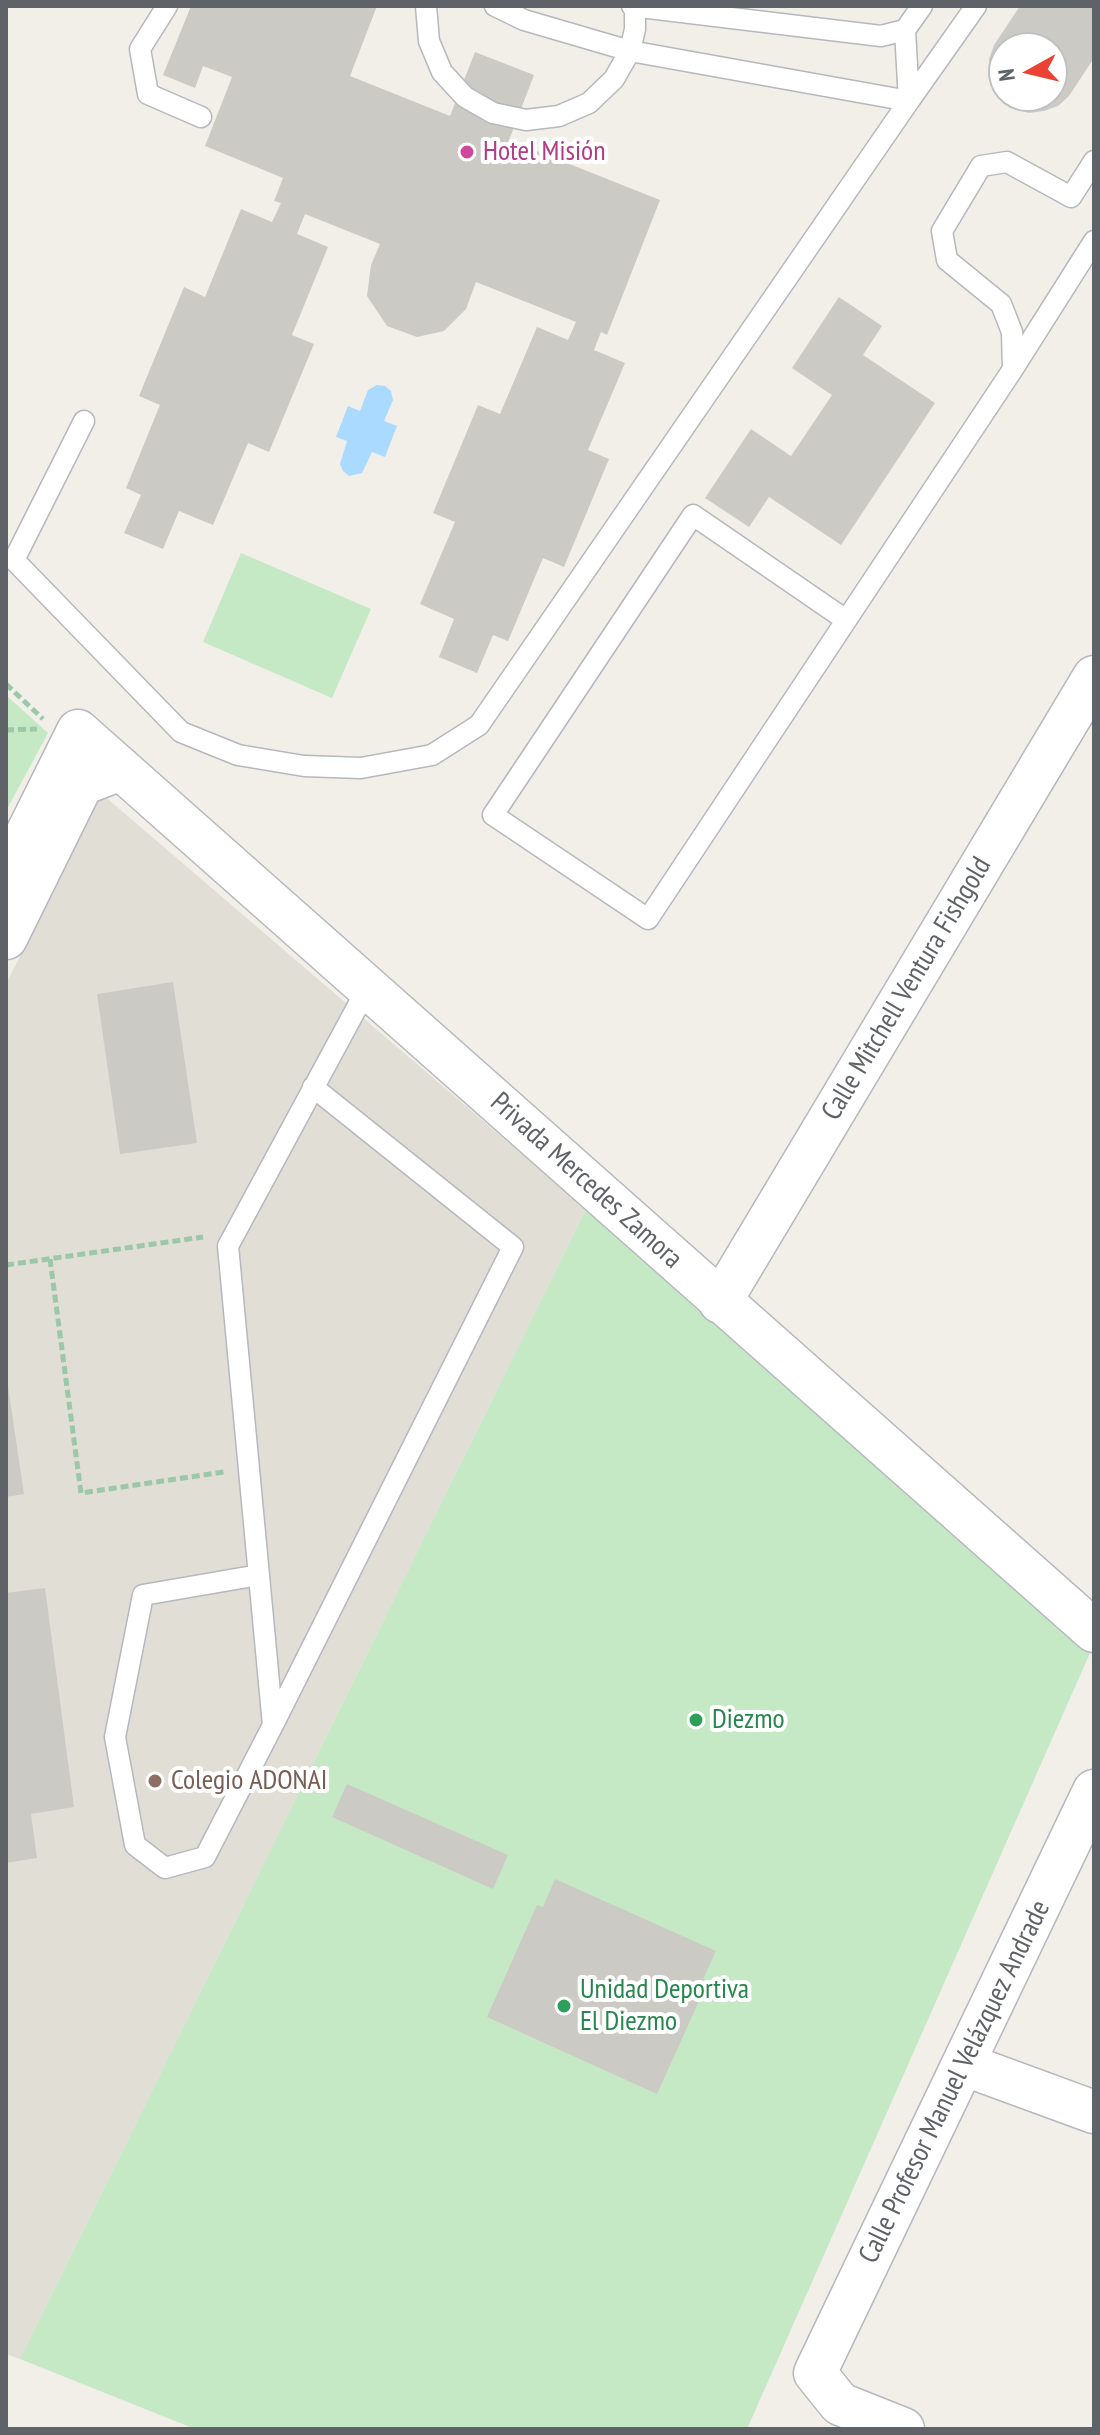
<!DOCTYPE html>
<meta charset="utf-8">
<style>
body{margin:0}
#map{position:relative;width:1100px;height:2435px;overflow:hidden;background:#f1efe8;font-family:"PT Sans Narrow",sans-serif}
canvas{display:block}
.frame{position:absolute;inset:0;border:8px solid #5f6368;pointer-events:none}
.north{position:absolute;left:988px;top:32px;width:80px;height:80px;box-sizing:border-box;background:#fff;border:2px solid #bfc1c3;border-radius:50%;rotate:262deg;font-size:22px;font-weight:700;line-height:32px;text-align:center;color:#5f6368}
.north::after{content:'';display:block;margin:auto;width:28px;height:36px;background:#ea4335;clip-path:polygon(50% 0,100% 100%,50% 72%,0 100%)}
</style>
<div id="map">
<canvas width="1100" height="2435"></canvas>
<div class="frame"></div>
<div class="north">N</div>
</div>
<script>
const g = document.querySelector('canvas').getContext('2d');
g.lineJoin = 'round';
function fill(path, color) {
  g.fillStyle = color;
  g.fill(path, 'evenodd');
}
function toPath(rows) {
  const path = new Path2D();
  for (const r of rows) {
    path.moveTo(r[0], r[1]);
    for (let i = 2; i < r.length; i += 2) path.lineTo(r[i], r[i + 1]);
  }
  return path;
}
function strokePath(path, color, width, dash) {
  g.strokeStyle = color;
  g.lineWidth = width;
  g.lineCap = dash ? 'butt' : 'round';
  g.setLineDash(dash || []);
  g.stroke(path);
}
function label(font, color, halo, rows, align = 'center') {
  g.font = font + ' "PT Sans Narrow",sans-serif';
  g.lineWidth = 8;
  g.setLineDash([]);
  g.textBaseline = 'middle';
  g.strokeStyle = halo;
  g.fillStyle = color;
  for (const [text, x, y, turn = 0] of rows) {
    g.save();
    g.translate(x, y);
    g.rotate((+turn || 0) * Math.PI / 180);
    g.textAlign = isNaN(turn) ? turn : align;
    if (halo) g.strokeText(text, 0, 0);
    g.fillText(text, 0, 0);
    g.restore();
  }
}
fill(toPath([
 [102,794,586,1209,20,2359,6,2354,6,984]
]), '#e1ded6');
fill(toPath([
 [241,553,371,609,332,698,203,642],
 [6,695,48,733,6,811],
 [586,1209,1081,1637,1090,1653,747,2429,195,2429,20,2359]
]), '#c5e8c5');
fill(toPath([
 [377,385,385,386,391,391,393,400,384,421,397,426,385,457,372,452,362,473,349,476,343,471,340,464,347,441,336,437,348,406,360,411,368,390]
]), '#aadaff');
fill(toPath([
 [191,6,377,6,350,76,450,116,475,52,534,75,509,140,660,200,607,335,601,332,594,350,625,363,588,450,609,459,564,567,543,558,508,641,493,635,477,673,439,657,454,619,420,604,455,522,433,513,478,405,500,414,537,327,568,340,576,322,476,282,466,309,444,331,417,337,387,326,367,296,371,265,380,244,305,214,297,234,328,247,292,335,314,344,269,452,248,443,213,525,179,511,163,549,124,533,141,495,126,488,160,405,139,396,184,287,205,297,241,209,272,222,281,203,274,201,283,178,205,146,232,77,203,66,195,88,163,75],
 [1020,6,1094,6,1094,58,1069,96,1058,106,1044,111,1029,113,1015,109,1002,100,993,88,989,74,989,59,994,45],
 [1004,48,1052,48,1052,96,1004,96],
 [839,297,882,326,863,355,935,403,841,545,769,497,749,527,705,498,751,429,791,456,832,395,792,368],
 [173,982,197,1143,120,1154,97,994],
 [6,1373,24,1494,6,1497],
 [45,1588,74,1807,31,1814,37,1858,6,1863,6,1593],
 [347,1784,508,1855,493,1889,332,1817],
 [555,1879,716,1951,703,1979,708,1981,657,2094,487,2017,537,1905,543,1907]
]), '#cccac5');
const lane = toPath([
 [167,6,140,49,148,94,201,117],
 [426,6,429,41,442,72,465,97,493,113,526,120,559,116,589,103,614,79,630,51,635,29,635,6],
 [495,6,524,20,630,51,909,101,976,6],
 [632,6,881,36,905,30,922,6],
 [1013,369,1012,332,1001,304,947,260,942,231,981,166,1007,162,1071,197,1094,161],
 [84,421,14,560,181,732,238,755,304,766,361,768,432,755,479,725,909,101,905,30],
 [846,620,693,515,493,815,648,919,1013,369,1094,241],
 [259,1575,143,1595,115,1737,135,1845,165,1868,205,1857,273,1725,228,1246,368,987],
 [273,1725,513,1247,313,1087]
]);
const street = toPath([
 [6,876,78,731,1094,1631],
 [6,938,82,784,121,769],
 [720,1302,1094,677],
 [963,2064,1094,2112],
 [903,2429,840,2404,815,2373,1094,1791]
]);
strokePath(lane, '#b5b8bc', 23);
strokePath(street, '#b5b8bc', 45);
strokePath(toPath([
 [6,684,43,719],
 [6,730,37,729],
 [50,1259,81,1493,224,1472],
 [6,1265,203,1237]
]), '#9cc7a9', 5, [8, 4]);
strokePath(lane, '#fff', 20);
strokePath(street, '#fff', 42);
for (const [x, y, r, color] of [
 [467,152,8,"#d1479c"],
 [696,1720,8,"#2e9e5b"],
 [155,1781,8,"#8d6e63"],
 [564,2006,8,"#2e9e5b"]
]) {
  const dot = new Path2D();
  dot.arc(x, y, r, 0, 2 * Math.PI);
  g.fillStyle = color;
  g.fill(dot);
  strokePath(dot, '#fff', 3);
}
label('28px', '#b23c85', '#fff', [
 ["Hotel Misión",483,152]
], 'left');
label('28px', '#5f6368', '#fff', [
 ["Calle Mitchell Ventura Fishgold",907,989,-59],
 ["Privada Mercedes Zamora",586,1181,42],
 ["Calle Profesor Manuel Velázquez Andrade",955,2082,-64]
]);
label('28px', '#27864d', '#fff', [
 ["Diezmo",712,1720],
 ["Unidad Deportiva",580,1990],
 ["El Diezmo",580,2022]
], 'left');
label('28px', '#785e54', '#fff', [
 ["Colegio ADONAI",171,1781]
], 'left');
</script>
